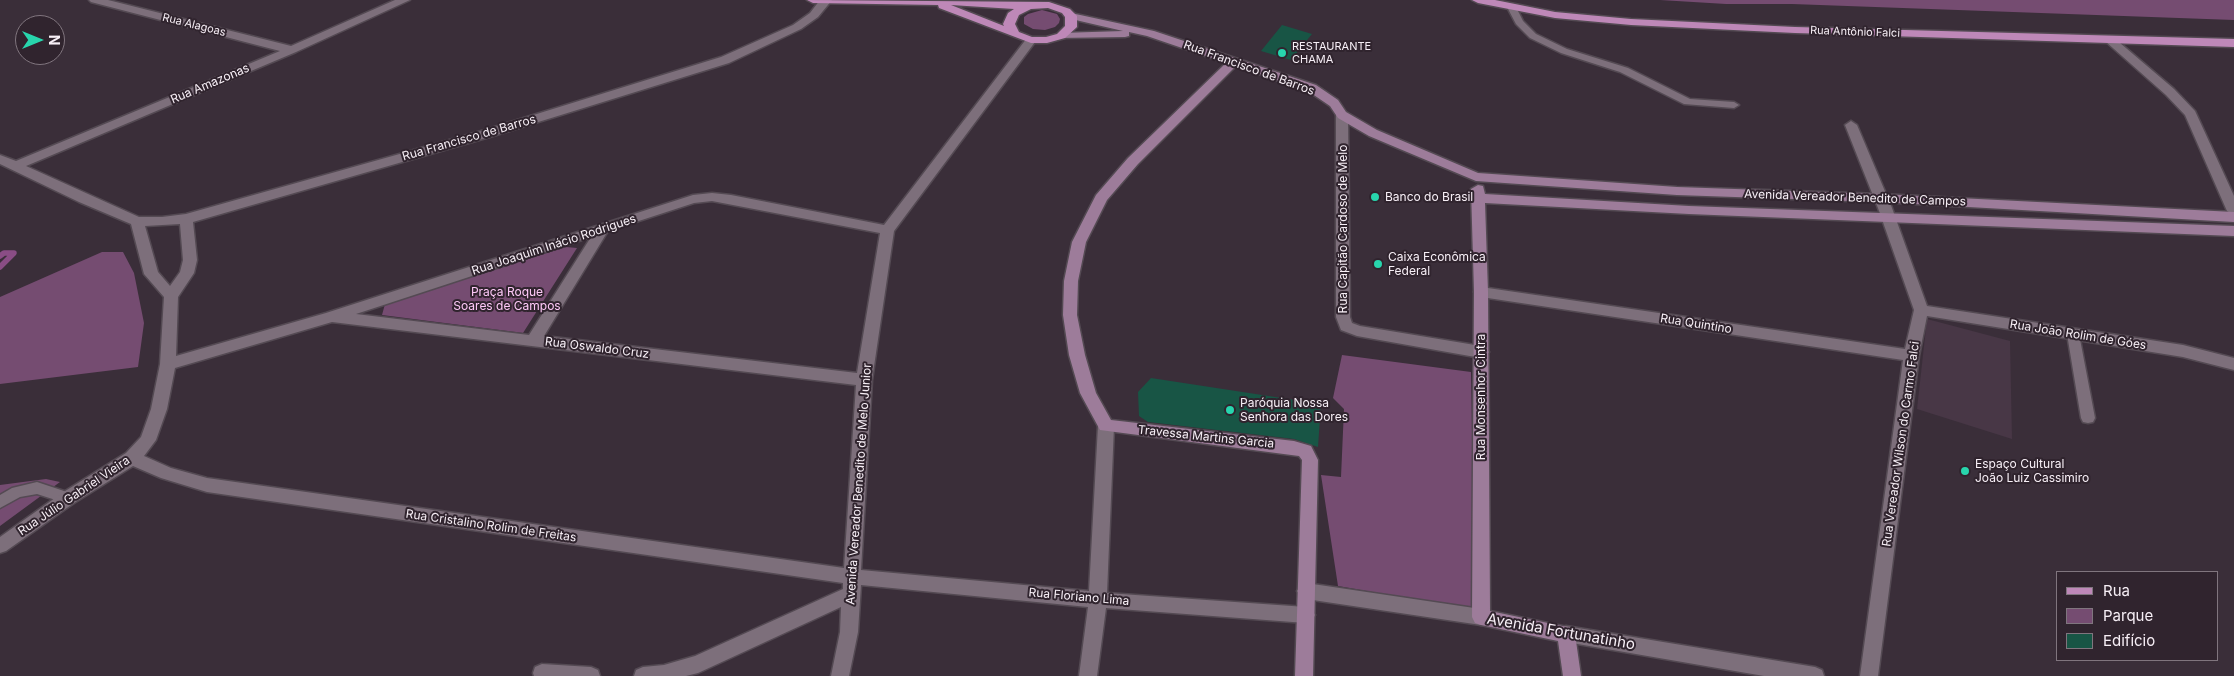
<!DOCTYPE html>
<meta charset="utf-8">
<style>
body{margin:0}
#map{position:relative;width:2234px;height:676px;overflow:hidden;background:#3a2e39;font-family:Inter,sans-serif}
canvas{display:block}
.legend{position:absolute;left:2056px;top:571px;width:162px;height:90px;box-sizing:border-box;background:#30242e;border:1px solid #80757e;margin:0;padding:6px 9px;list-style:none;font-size:15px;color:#f7eff6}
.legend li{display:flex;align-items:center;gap:10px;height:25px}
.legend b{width:25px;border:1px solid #80757e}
.north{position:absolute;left:15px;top:15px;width:50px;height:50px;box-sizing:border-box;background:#30242e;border:1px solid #80757e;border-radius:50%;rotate:90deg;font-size:14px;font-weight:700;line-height:20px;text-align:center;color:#f7eff6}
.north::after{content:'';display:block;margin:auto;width:18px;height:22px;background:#28d5ad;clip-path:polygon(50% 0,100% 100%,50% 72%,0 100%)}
</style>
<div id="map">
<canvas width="2234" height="676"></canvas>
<ul class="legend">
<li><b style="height:6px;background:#be88b8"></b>Rua</li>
<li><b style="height:14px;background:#754c71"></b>Parque</li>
<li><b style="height:14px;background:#185545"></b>Edifício</li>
</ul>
<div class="north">N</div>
</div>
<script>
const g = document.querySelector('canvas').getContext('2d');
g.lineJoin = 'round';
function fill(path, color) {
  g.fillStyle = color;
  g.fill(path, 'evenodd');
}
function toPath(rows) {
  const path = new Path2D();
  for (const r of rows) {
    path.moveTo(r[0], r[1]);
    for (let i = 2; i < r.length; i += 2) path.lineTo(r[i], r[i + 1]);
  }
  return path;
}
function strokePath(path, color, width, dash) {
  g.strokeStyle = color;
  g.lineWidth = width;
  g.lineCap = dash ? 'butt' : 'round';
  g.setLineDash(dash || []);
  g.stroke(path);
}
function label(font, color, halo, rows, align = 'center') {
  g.font = font + ' Inter,sans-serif';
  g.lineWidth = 4;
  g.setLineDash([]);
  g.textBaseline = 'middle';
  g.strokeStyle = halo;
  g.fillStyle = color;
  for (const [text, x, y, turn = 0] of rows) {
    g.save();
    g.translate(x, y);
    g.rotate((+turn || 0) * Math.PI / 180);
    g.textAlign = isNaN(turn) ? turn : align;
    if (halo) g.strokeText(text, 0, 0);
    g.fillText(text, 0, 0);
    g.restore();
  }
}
fill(toPath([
 [1927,319,2010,341,2012,439,1917,409]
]), '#483746');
fill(toPath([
 [1660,0,2234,0,2234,20,1792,4,1726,4],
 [1042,10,1057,14,1060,19,1059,23,1055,27,1045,30,1033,29,1024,24,1024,17,1028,14],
 [566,247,577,248,523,333,382,315,385,304],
 [102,252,123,252,134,273,144,323,138,367,0,384,0,297],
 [1342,355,1471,372,1475,610,1338,586,1321,475,1341,477,1344,409,1333,398],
 [46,479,60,482,0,526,0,485]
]), '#754c71');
strokePath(toPath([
 [0,256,4,253,14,253,0,267]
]), '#8a4d85', 5.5);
fill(toPath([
 [1282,25,1312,34,1291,60,1261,51],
 [1151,378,1321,404,1318,447,1294,439,1148,422,1139,416,1138,392]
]), '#185545');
const lane = toPath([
 [1512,4,1515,5,1523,21,1536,34,1567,49,1628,68,1690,99,1734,102,1739,105,1734,108,1684,104,1620,72,1561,53,1530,38,1516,24,1507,7,1512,4],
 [2073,329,2079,334,2095,418,2093,422,2088,423,2083,422,2081,418,2067,334,2073,329],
 [37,482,73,494,75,498,73,502,68,504,37,494,20,497,0,508,0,495,12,488,37,482]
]);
const street = toPath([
 [89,0,108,0,291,46,395,0,410,0,296,52,26,166,139,217,162,217,186,214,485,130,721,57,793,25,810,13,820,0,832,0,818,17,801,29,729,63,493,136,193,222,197,260,194,273,178,297,176,356,326,313,693,195,712,193,731,195,884,225,1027,38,1035,38,1037,40,1035,42,894,231,872,380,861,570,1089,591,1098,426,1100,422,1106,420,1112,422,1114,426,1107,593,1306,607,1312,609,1315,615,1312,621,1306,623,1106,608,1097,676,1079,676,1088,607,861,585,858,632,849,676,831,676,840,632,841,607,698,673,686,676,634,676,636,670,643,667,664,665,695,656,843,589,843,583,207,492,161,478,133,466,74,503,6,551,0,553,0,537,62,493,126,453,141,437,151,409,160,364,164,297,144,274,131,224,79,202,0,164,0,155,16,161,280,51,91,2,89,0],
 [712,201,880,233,857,373,544,336,608,231,694,203,712,201],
 [180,224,183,260,180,272,170,286,158,272,145,226,180,224],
 [591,237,529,335,356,314,591,237],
 [332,322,856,385,844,568,207,478,171,468,144,456,156,440,167,409,175,368,332,322],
 [2109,36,2113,37,2174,89,2195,111,2234,196,2234,215,2227,211,2185,115,2166,95,2105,41,2103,39,2109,36],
 [1342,111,1348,115,1350,317,1352,323,1360,326,1481,346,1486,348,1489,352,1486,356,1481,358,1357,336,1341,330,1336,317,1336,115,1342,111],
 [1851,121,1857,125,1892,208,1927,306,2183,345,2234,358,2234,370,2183,357,1927,316,1919,356,1878,676,1860,676,1903,360,1481,297,1476,296,1474,292,1476,288,1481,287,1905,349,1914,310,1878,208,1845,125,1851,121],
 [1306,583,1481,609,1487,611,1490,617,1487,623,1481,625,1306,599,1300,596,1297,591,1300,586,1306,583],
 [1566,626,1815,667,1822,670,1824,676,1764,676,1566,642,1560,640,1557,634,1560,628,1566,626],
 [542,664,591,667,598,670,600,676,534,676,533,673,535,667,542,664]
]);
const secondary = toPath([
 [1071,13,1154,31,1316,85,1338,100,1346,112,1377,130,1478,173,1677,187,1880,194,2234,212,2234,222,1880,202,1677,195,1476,181,1369,136,1338,118,1330,106,1308,91,1236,66,1138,164,1107,200,1086,242,1078,281,1077,315,1085,355,1096,393,1111,420,1294,441,1311,446,1318,460,1313,676,1295,676,1302,460,1299,456,1100,430,1080,393,1069,355,1063,315,1064,281,1072,242,1096,195,1128,158,1226,63,1147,36,1129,32,1129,36,1125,37,1057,38,1055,36,1061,33,1123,31,1067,18,1065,16,1071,13],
 [1478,185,1483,186,1485,194,1689,206,2234,226,2234,236,1689,214,1485,203,1488,292,1490,611,1572,628,1575,634,1581,676,1563,676,1558,641,1481,625,1475,623,1472,617,1474,292,1471,189,1478,185]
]);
const primary = toPath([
 [807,0,1049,2,1070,9,1077,16,1077,27,1065,38,1047,43,1031,43,939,8,938,5,813,3,807,0],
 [951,5,1014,9,1008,13,1003,24,1004,26,951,5],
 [1048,8,1062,13,1065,17,1065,26,1057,34,1046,37,1032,37,1019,32,1015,24,1019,15,1031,9,1048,8],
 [1472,0,1495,0,1555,12,1631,19,1795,27,2234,39,2234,47,1795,33,1631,25,1555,18,1478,3,1472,0]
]);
strokePath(lane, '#544a53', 3);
strokePath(street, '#544a53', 3);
strokePath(secondary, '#544a53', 3);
strokePath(primary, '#544a53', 3);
fill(lane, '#7d6f7b');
fill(street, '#7d6f7b');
fill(secondary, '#9d7c9a');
fill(primary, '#be88b8');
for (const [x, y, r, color] of [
 [1282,53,5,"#28d5ad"],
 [1375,197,5,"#28d5ad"],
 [1378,264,5,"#28d5ad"],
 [1230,410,5,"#28d5ad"],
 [1965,471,5,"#28d5ad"]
]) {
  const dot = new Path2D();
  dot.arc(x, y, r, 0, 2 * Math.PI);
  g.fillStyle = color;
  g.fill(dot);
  strokePath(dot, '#30242e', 2);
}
label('11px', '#f7eff6', '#30242e', [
 ["Rua Alagoas",194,25,14],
 ["Rua Antônio Falci",1855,32,2]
]);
label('11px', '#f7eff6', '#30242e', [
 ["RESTAURANTE",1292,47],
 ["CHAMA",1292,60]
], 'left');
label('12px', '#f7eff6', '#30242e', [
 ["Rua Francisco de Barros",1249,68,20],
 ["Rua Amazonas",210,84,-23],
 ["Rua Francisco de Barros",469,138,-16],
 ["Avenida Vereador Benedito de Campos",1855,198,2],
 ["Rua Capitão Cardoso de Melo",1343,229,-90],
 ["Rua Joaquim Inácio Rodrigues",554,245,-18],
 ["Rua Quintino",1696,324,9],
 ["Rua João Rolim de Góes",2078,335,9],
 ["Rua Oswaldo Cruz",597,348,7],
 ["Rua Monsenhor Cintra",1481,397,-90],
 ["Travessa Martins Garcia",1206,437,6],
 ["Rua Vereador Wilson do Carmo Falci",1901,444,-82],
 ["Avenida Vereador Benedito de Melo Junior",859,484,-86],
 ["Rua Júlio Gabriel Vieira",74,496,-34],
 ["Rua Cristalino Rolim de Freitas",491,526,8],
 ["Rua Floriano Lima",1079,597,5]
]);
label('12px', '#f7eff6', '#30242e', [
 ["Banco do Brasil",1385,197],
 ["Caixa Econômica",1388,257],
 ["Federal",1388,271],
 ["Paróquia Nossa",1240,403],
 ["Senhora das Dores",1240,417],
 ["Espaço Cultural",1975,464],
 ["João Luiz Cassimiro",1975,478]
], 'left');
label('12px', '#fec9f8', '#30242e', [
 ["Praça Roque",507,292],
 ["Soares de Campos",507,306]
]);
label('15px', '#f7eff6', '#30242e', [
 ["Avenida Fortunatinho",1561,632,10]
]);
</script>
